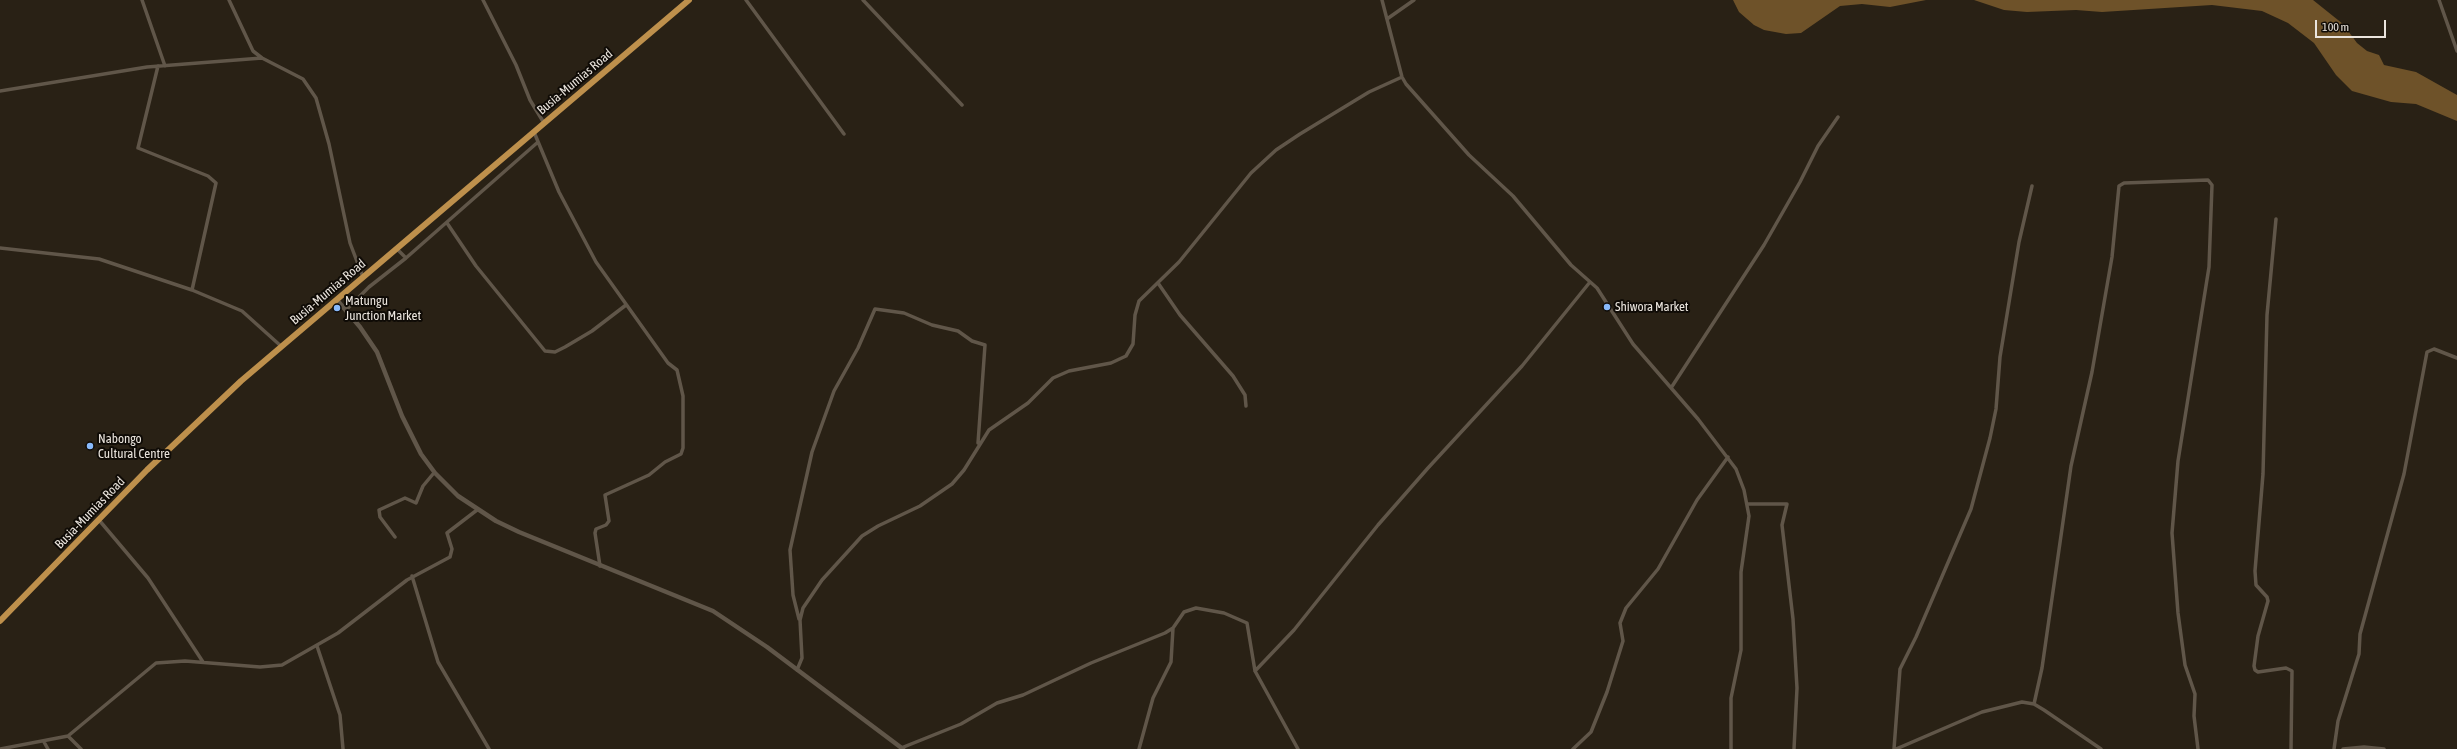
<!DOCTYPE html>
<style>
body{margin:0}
#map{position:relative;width:2457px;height:749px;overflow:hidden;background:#292115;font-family:"Asap Condensed",sans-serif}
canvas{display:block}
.scale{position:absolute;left:2315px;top:20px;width:71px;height:18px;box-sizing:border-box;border:2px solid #eae4dd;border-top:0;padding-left:5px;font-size:12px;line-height:14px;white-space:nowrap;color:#eae4dd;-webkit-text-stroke:3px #0f0b06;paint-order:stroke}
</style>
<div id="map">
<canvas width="2457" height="749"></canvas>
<div class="scale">100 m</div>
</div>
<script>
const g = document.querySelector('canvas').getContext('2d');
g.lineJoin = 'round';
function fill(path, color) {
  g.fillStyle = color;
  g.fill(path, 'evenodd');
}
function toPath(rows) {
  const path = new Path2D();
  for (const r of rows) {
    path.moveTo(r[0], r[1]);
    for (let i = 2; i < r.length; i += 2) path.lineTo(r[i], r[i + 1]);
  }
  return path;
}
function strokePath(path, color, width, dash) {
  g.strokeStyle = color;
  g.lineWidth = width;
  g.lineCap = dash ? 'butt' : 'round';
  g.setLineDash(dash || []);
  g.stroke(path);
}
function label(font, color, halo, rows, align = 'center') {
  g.font = font + ' "Asap Condensed",sans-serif';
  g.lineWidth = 4;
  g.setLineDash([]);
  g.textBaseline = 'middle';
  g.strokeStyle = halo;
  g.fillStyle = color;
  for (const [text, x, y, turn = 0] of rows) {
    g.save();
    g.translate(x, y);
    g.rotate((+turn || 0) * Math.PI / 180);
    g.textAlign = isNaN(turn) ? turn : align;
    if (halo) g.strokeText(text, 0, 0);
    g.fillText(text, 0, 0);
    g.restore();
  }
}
fill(toPath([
 [1733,0,1926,0,1890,7,1862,4,1840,6,1801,33,1786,34,1764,30,1754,25,1739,12],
 [1974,0,2313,0,2343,24,2357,43,2367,51,2379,55,2384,65,2416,72,2457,95,2457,121,2416,104,2391,102,2352,91,2336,75,2314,43,2288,23,2262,11,2212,5,2102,12,2076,10,2027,12,2004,10]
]), '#6e5229');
strokePath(toPath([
 [142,0,165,66],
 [229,0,253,51,262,58,303,79,316,98,329,144,350,243,363,277],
 [483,0,516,65,530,100,544,123],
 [746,0,844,134],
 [863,0,962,105],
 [1382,0,1402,77,1406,84,1469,155,1513,196,1571,265,1597,288,1633,344,1698,419,1736,469,1744,490,1749,516,1741,572,1741,650,1731,698,1731,749],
 [2439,0,2457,51],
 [1387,19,1414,0],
 [158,66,138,148,208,176,216,183,192,290,242,311,282,347],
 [0,91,147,67,262,58],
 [534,132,559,192,596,262,668,363,677,370,683,396,683,448,681,454,665,462,649,475,605,495,609,521,606,525,596,529,595,533,600,566],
 [2276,219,2267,315,2263,474,2255,571,2256,585,2267,597,2268,601,2258,636,2254,666,2255,670,2258,672,2286,668,2292,671,2291,749],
 [447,223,476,266,545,351,555,352,565,347,592,331,626,305],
 [0,248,99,259,192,290],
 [397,249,406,258],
 [1158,283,1180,315,1233,376,1245,395,1246,406],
 [346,310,369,287,406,258,538,142],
 [1671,388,1764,245,1800,182,1818,146,1838,117],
 [1748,504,1787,504,1782,525,1793,619,1797,688,1794,749],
 [99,520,148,578,203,662],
 [395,537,380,517,379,510,405,498,416,503,423,486,433,474],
 [412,576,438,662,489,749],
 [799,619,793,595,790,550,812,452,834,391,858,348,875,309,904,313,932,325,958,331,972,341,985,345,978,443],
 [317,646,340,715,343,749],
 [797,670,802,658,800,620,803,608,822,580,862,536,878,526,920,506,952,484,964,470,989,430,1028,403,1053,378,1069,371,1111,363,1126,356,1133,344,1135,315,1139,301,1179,262,1251,173,1276,150,1300,134,1369,92,1402,77],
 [1255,671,1294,630,1378,525,1428,468,1522,366,1590,282],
 [2034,704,2042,668,2071,466,2092,372,2112,257,2119,186,2124,183,2208,180,2212,185,2209,267,2178,461,2172,533,2178,613,2185,665,2195,694,2194,716,2198,749],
 [68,736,81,749],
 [44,742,48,749],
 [901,748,961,724,997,703,1023,695,1091,663,1165,633,1173,628,1184,612,1196,608,1224,613,1247,623,1255,671,1298,749],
 [0,749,68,736,156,663,185,661,260,667,282,665,338,633,407,580,450,557,452,549,447,533,477,510],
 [1139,749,1153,698,1171,662,1173,628],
 [1573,749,1591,732,1607,692,1623,641,1620,623,1626,608,1658,569,1697,500,1728,457],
 [1894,749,1900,669,1916,637,1971,509,1990,438,1996,409,2000,357,2019,242,2032,186],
 [1896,749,1982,712,2022,702,2034,704,2044,710,2101,749],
 [2334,749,2338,721,2359,654,2360,634,2404,474,2427,352,2434,349,2457,358],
 [2343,749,2364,747,2384,749]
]), '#605649', 3.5);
strokePath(toPath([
 [337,300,360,327,377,352,402,416,421,454,435,473,458,496,496,521,519,532,713,611,767,647,903,749]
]), '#605649', 4.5);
strokePath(toPath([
 [0,621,147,470,241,381,689,0]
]), '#be904c', 6);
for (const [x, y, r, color] of [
 [1607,307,4,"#89bafc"],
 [337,308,4,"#89bafc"],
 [90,446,4,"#89bafc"]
]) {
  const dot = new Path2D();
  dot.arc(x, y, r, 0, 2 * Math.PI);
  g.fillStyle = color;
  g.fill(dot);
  strokePath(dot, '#0f0b06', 1.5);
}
label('13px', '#eae4dd', '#0f0b06', [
 ["Busia-Mumias Road",575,82,-40],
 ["Busia-Mumias Road",328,292,-40],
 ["Busia-Mumias Road",90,513,-46]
]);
label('13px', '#eae4dd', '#0f0b06', [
 ["Matungu",345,301],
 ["Junction Market",345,316],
 ["Shiwora Market",1615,307],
 ["Nabongo",98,439],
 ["Cultural Centre",98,454]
], 'left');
</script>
